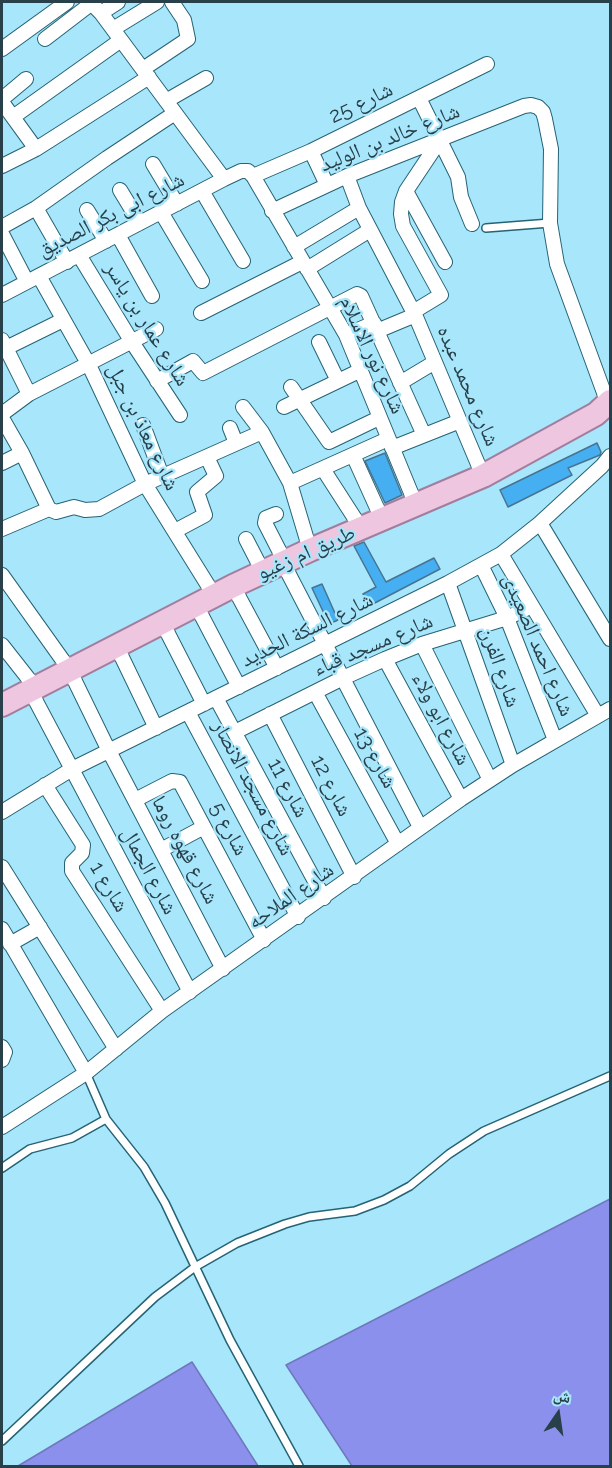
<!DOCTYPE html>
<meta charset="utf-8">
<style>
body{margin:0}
#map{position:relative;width:612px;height:1468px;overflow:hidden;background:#a8e6fb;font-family:Raleway,"Noto Naskh Arabic",sans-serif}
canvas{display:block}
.frame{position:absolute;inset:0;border:3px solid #274049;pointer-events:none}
.north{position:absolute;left:528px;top:1384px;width:60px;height:60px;-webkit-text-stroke:4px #a8e6fb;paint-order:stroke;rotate:13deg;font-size:16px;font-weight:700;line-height:24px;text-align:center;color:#274049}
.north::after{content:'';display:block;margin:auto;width:21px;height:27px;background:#274049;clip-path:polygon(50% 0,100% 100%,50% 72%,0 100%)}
</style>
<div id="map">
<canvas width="612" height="1468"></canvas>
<div class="frame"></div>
<div class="north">ش</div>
</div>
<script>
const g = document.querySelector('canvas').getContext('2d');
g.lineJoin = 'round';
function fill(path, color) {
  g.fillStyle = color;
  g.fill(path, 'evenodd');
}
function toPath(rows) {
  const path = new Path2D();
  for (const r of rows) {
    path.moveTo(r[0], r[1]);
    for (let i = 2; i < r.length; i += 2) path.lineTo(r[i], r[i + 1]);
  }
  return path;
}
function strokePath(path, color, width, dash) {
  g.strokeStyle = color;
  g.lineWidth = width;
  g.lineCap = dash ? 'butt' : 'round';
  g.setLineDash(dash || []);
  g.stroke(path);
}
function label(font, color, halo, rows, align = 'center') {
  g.font = font + ' Raleway,"Noto Naskh Arabic",sans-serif';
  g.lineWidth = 4.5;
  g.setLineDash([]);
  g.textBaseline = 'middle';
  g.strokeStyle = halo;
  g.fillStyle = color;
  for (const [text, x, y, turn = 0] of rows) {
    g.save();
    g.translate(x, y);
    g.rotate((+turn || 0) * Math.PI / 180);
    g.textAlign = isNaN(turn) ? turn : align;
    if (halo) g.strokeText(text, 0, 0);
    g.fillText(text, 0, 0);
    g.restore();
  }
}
const water = toPath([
 [610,1199,610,1466,352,1466,286,1365,610,1199],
 [192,1362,258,1466,18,1466,192,1362]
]);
fill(water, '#8c90ed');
strokePath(water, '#6e78bc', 1.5);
const building = toPath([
 [597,443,601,452,600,455,568,468,572,475,508,507,500,490,597,443],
 [385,453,402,495,385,503,365,461,385,453],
 [364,542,386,582,434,558,440,569,369,606,363,594,376,587,354,546,364,542],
 [322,584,338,620,329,624,312,588,322,584]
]);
fill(building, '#46aff2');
strokePath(building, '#477391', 1.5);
const lane = toPath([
 [486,228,550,223],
 [86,1073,106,1119,144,1167,165,1203,230,1340,299,1466],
 [2,1168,30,1149,72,1138,106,1119],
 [2,1441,155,1297,195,1267,237,1243,285,1224,309,1217,355,1211,384,1200,410,1186,449,1154,484,1131,610,1076]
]);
const street = toPath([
 [90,2,101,13,224,179],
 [101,13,118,2],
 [113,29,157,2],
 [45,39,92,3],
 [2,49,67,2],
 [143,69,188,39,184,20,172,2],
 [419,98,458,177,461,197,472,224],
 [2,99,26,79],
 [166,101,206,78],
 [2,102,36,149],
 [13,117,121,40],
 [311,151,327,185],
 [153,164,177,204],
 [2,166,36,149,149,77],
 [253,176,311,151,487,64],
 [347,176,359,208,416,317],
 [120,190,140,223],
 [202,191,243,261],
 [406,191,445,262],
 [36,208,67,262],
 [87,210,106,241],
 [272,211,347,176,524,106,531,105,538,107,543,112,545,119,551,149,550,223,557,264,610,409],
 [161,212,202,281],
 [2,227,36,208,107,158,175,113],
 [2,234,27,282],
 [118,235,152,296],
 [294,247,359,208],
 [79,255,132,342,180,415],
 [307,269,370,230],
 [39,276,89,365,145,484,214,595],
 [2,295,224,179,241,171,248,171,253,176,346,335,416,505],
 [413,312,441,295,403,226,401,214,402,202,406,191,440,140],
 [201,313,302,262],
 [377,331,413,316,416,317,483,476],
 [346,335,374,323],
 [2,340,29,394],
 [319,342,338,381],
 [2,350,63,320],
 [157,381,193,361,203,373,357,294,361,296,424,435],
 [400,383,435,362],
 [291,387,329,442,379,418],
 [243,407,262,432,290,483,310,550],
 [284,407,359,371],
 [2,414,29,394,156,329],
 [2,418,22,453,49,509],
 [143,425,162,476],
 [230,428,236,443],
 [392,448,460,421],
 [353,455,382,519],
 [2,463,22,453],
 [323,469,361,528],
 [290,483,388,439],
 [49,509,56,512,74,507,85,510,99,509,145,484,262,432],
 [276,514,266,518,265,523,285,562],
 [540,523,610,639],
 [2,529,49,509],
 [175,531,205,515,197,492,216,476,207,457],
 [246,539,263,572],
 [501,554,598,716],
 [283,563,420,827],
 [481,565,507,618,555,740],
 [2,575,69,669,109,751,223,969],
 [448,583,513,765],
 [233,586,277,668],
 [196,605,239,687],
 [162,622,204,704],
 [422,644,490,780],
 [2,645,35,687],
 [116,645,156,728],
 [385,659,461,799],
 [30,690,190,992],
 [315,692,398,844],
 [216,698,324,898],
 [188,712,298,917],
 [270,714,354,877],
 [235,732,343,678,385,659,422,644,507,618,532,606],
 [45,785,83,845,82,853,72,863,72,871,162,1011],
 [135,800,172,781,180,782,264,940],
 [2,812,72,769,448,583,501,554,540,523,602,466,610,456],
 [161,850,204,827],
 [2,867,116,1049],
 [2,929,86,1073],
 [10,944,40,927],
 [2,1047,5,1052,2,1060],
 [2,1127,86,1073,162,1011,461,799,513,765,610,709]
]);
const primary = toPath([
 [2,705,233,586,310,550,483,476,596,414,610,401]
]);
strokePath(lane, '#256375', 10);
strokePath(street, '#256375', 16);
strokePath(primary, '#a17e9e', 26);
strokePath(lane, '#fff', 7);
strokePath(street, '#fff', 14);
strokePath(primary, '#eec6e0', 22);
label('21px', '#274049', '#a8e6fb', [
 ["شارع 25",361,103,-26],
 ["شارع خالد بن الوليد",390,138,-22],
 ["شارع ابى بكر الصديق",111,215,-27],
 ["شارع عمار بن ياسر",147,324,58],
 ["شارع نور الاسلام",372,355,65],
 ["شارع محمد عبده",468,386,67],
 ["شارع معاذ بن جبل",143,427,64],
 ["طريق ام زغيو",306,553,-24],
 ["شارع السكة الحديد",307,630,-26],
 ["شارع مسجد قباء",373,645,-23],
 ["شارع احمد الصعيدى",538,645,67],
 ["شارع الفرن",500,667,71],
 ["شارع ابو ولاء",441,719,62],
 ["شارع 13",375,758,61],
 ["شارع 12",331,786,63],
 ["شارع مسجد الانصار",253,788,62],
 ["شارع 11",288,788,62],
 ["شارع 5",229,829,62],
 ["شارع قهوه روما",185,850,62],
 ["شارع الجمال",149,871,62],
 ["شارع 1",109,887,59],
 ["شارع الملاحه",291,896,-35]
]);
</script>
